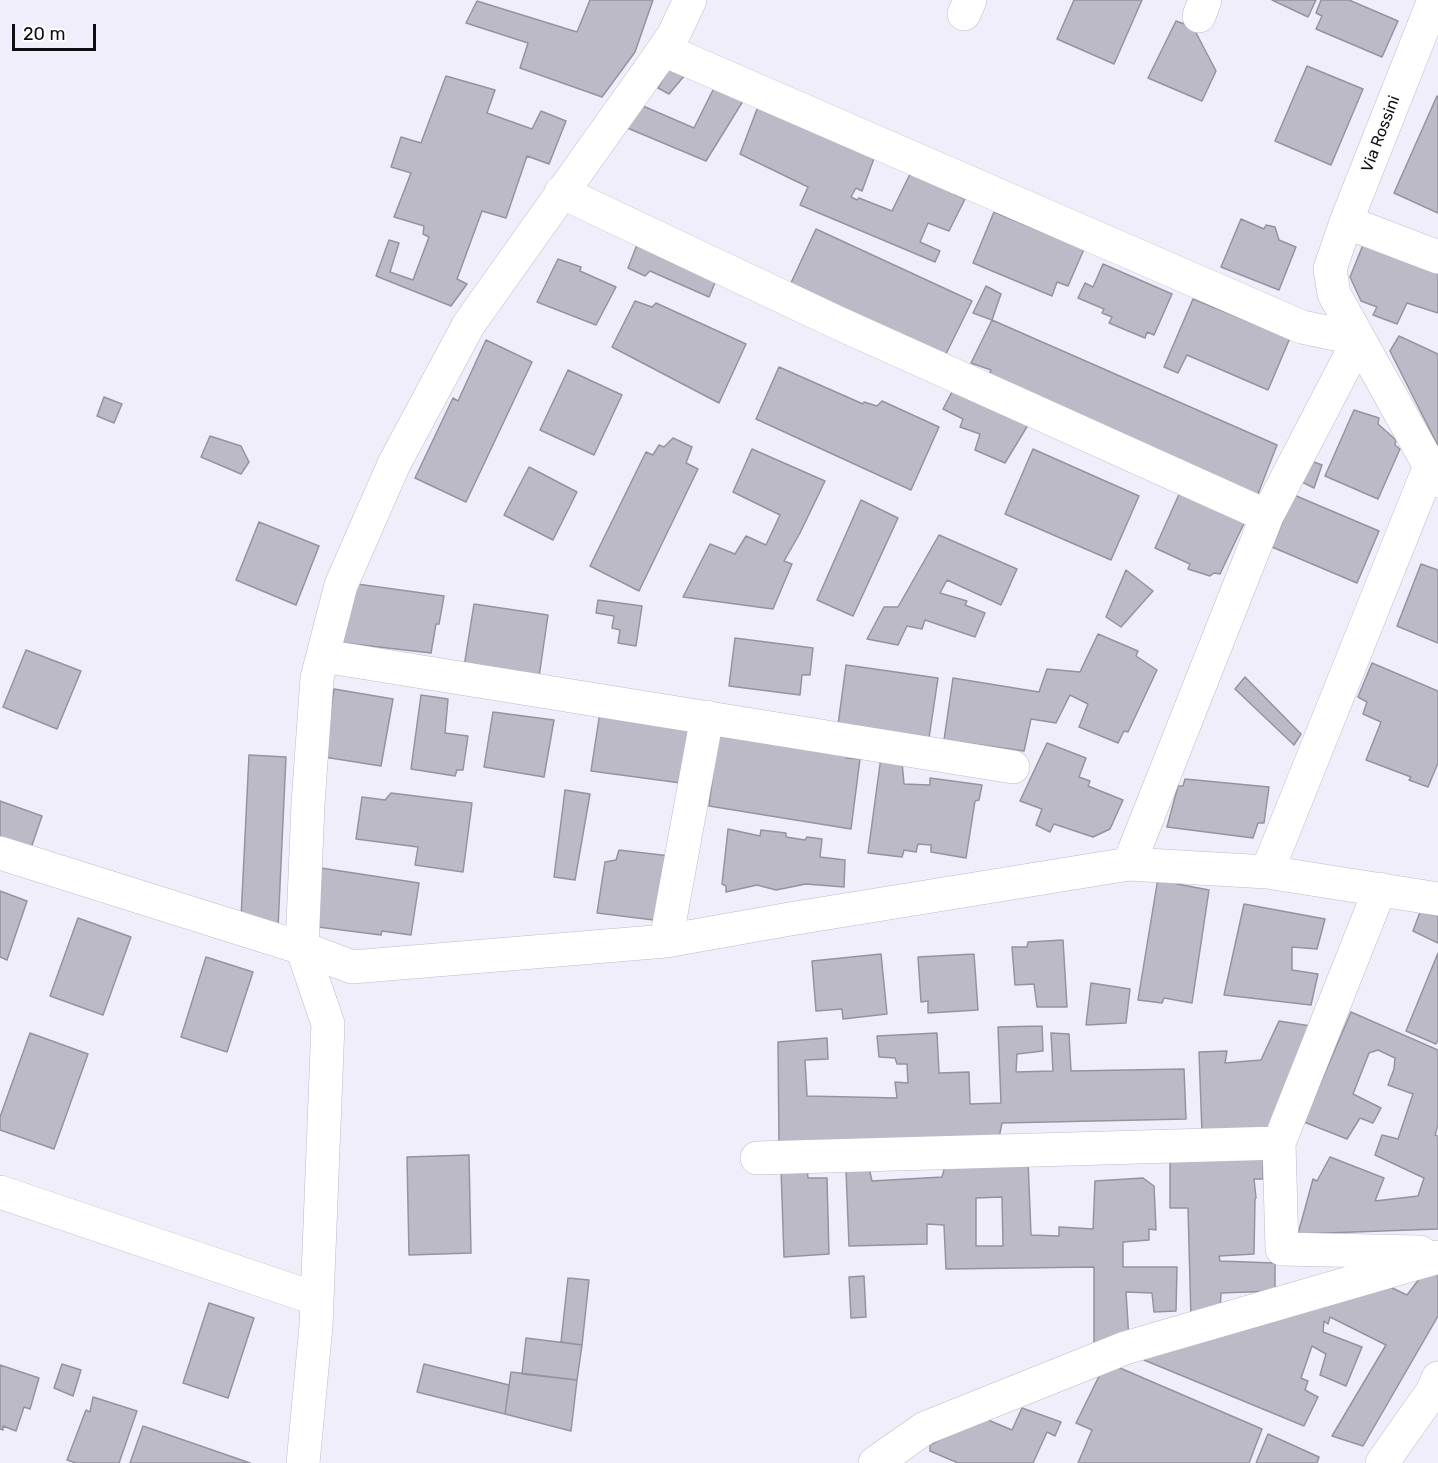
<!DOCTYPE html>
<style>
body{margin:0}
#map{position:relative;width:1438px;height:1463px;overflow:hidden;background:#f0eefb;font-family:Rubik,sans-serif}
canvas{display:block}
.scale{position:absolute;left:12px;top:24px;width:84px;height:27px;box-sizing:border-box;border:3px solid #0e0d12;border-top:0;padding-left:8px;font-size:18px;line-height:21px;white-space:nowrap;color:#0e0d12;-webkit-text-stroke:4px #fdfdfd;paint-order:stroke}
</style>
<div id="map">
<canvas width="1438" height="1463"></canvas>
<div class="scale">20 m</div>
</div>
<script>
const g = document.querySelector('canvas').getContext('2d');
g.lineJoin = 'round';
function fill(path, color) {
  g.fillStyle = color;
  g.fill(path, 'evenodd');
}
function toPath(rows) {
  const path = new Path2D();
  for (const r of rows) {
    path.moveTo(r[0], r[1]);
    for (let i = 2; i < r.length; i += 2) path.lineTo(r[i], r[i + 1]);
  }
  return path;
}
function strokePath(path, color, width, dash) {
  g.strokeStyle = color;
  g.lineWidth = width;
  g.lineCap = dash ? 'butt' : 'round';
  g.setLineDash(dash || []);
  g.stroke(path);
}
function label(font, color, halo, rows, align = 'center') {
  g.font = font + ' Rubik,sans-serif';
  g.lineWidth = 5;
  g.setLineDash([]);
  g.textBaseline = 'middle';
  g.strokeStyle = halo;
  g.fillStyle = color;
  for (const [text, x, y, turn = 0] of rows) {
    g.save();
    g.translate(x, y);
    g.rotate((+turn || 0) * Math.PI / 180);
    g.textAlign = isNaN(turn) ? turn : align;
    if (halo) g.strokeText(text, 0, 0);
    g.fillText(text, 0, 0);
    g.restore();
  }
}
const building = toPath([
 [590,0,653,0,635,52,602,97,520,68,528,43,466,23,477,1,577,32,590,0],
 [1074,0,1142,0,1114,64,1057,39,1074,0],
 [1272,0,1316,0,1308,17,1272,0],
 [1321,0,1349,0,1398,21,1382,57,1316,29,1322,16,1316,13,1321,0],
 [1176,21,1193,27,1216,71,1202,101,1148,78,1176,21],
 [1307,66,1363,89,1331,165,1275,141,1307,66],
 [670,67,685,75,669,94,658,88,670,67],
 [446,76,495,90,487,113,532,129,541,111,566,121,549,164,527,156,506,218,482,211,457,279,467,284,451,306,376,276,389,240,399,243,390,272,413,280,429,237,423,234,424,226,394,217,411,173,391,167,401,137,421,143,446,76],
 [714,88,743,101,706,161,625,127,643,106,694,128,714,88],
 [1437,96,1438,97,1438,213,1394,193,1437,96],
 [759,104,876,153,862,191,856,188,851,197,857,200,859,198,892,211,912,170,956,189,954,194,965,199,949,231,928,223,920,242,940,251,935,262,800,205,808,187,740,154,759,104],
 [994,212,1084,249,1068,286,1057,282,1052,296,973,263,994,212],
 [1241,219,1264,229,1266,225,1275,227,1279,240,1296,247,1279,290,1221,267,1241,219],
 [816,229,972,301,945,356,790,285,816,229],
 [1365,240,1438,271,1438,313,1407,303,1397,324,1373,315,1377,307,1361,301,1350,277,1365,240],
 [638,242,717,278,709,297,650,271,645,276,628,268,638,242],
 [558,259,581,267,580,271,616,287,596,325,537,302,558,259],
 [1103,264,1172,294,1154,335,1147,332,1145,338,1109,323,1112,317,1102,313,1104,309,1078,298,1085,283,1093,287,1103,264],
 [986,286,1001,294,992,320,973,313,986,286],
 [1193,299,1290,338,1268,390,1187,355,1178,373,1164,367,1193,299],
 [635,301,652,307,656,303,746,344,719,403,612,347,635,301],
 [992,320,1277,445,1256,499,987,379,991,370,971,363,992,320],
 [1399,336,1438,354,1438,446,1390,351,1399,336],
 [486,340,532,362,466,502,415,478,453,398,458,401,486,340],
 [779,367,863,404,864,402,877,406,882,401,939,427,911,490,756,419,779,367],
 [568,370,622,395,594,455,540,430,568,370],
 [954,388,1031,420,1005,463,975,450,980,434,960,427,963,419,943,409,954,388],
 [104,397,122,404,114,423,97,416,104,397],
 [1354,410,1379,418,1378,424,1396,440,1395,445,1400,449,1378,499,1325,476,1354,410],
 [210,436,241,446,249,462,241,474,201,457,210,436],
 [673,438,692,447,686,463,698,469,639,591,590,566,646,452,653,455,659,445,664,447,673,438],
 [752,449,825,481,800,533,784,561,792,564,773,609,683,597,710,544,735,554,746,536,766,545,780,515,733,492,752,449],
 [1033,449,1139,496,1111,560,1005,514,1033,449],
 [1306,459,1322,465,1314,488,1298,480,1306,459],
 [529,467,577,492,553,540,504,515,529,467],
 [1181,490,1247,517,1220,574,1214,573,1210,576,1188,569,1190,564,1155,548,1181,490],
 [1294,495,1379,531,1357,583,1272,547,1294,495],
 [861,500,898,518,853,616,817,600,861,500],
 [259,522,319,546,296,605,236,580,259,522],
 [939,535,1017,569,1001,605,947,580,940,593,967,601,965,605,985,613,975,637,925,620,922,629,907,626,898,645,867,639,884,607,898,607,939,535],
 [1421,564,1438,570,1438,643,1397,626,1421,564],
 [1126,570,1153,591,1121,627,1106,617,1126,570],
 [357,584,444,596,439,624,436,624,431,653,335,642,357,584],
 [598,600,642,606,636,646,618,643,620,630,612,628,614,616,596,613,598,600],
 [474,604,548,615,539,677,464,667,474,604],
 [1098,634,1138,651,1136,656,1157,670,1128,732,1124,731,1118,743,1079,727,1088,704,1070,695,1056,723,1031,719,1024,751,944,740,953,678,1039,692,1047,669,1080,672,1098,634],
 [735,638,813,648,810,675,802,675,800,695,729,686,735,638],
 [26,650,81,671,57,729,3,707,26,650],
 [1372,663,1438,691,1438,763,1428,787,1409,780,1411,777,1366,760,1381,722,1363,714,1367,702,1358,697,1372,663],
 [846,665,938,678,929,738,838,725,846,665],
 [1245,677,1301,734,1294,745,1235,689,1245,677],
 [334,689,393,699,381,766,324,757,334,689],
 [421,695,448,699,445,733,468,736,463,770,457,770,455,776,411,769,421,695],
 [493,712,554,720,544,777,484,767,493,712],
 [600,712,689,726,681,783,591,771,600,712],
 [718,735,845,749,846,758,860,759,851,829,709,806,718,735],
 [1047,743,1086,758,1079,777,1090,781,1088,786,1123,800,1110,829,1093,837,1054,824,1050,832,1036,825,1042,809,1020,801,1047,743],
 [249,755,286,757,278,928,241,918,249,755],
 [881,757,902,762,904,784,930,785,930,778,982,785,979,800,975,801,966,858,931,852,931,845,918,844,916,852,904,850,902,857,868,853,881,757],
 [1185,779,1269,787,1264,823,1258,823,1253,838,1167,827,1178,786,1183,786,1185,779],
 [565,790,590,794,575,880,554,877,565,790],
 [391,793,472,803,463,872,415,865,418,847,356,839,362,797,385,800,391,793],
 [0,801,42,816,31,848,0,838,0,801],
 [728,829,760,836,761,830,786,833,786,837,805,840,807,837,822,839,820,857,845,860,844,887,806,884,776,890,757,885,726,892,726,886,722,884,728,829],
 [619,850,670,856,662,921,597,913,605,862,616,860,619,850],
 [321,868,419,883,411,935,382,931,381,935,318,927,321,868],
 [1158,878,1177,879,1177,884,1209,890,1192,1003,1164,998,1162,1003,1138,1000,1158,878],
 [0,891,27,901,7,960,0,957,0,891],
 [1244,904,1325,919,1317,949,1292,947,1292,970,1318,974,1311,1005,1224,995,1244,904],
 [1420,912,1438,916,1438,943,1413,931,1420,912],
 [78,918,131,937,103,1015,50,996,78,918],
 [1063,940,1067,1007,1037,1007,1034,984,1015,985,1012,947,1027,947,1028,942,1063,940],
 [1438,953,1438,1040,1436,1044,1406,1031,1438,953],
 [881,954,887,1014,843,1019,842,1009,816,1011,812,961,881,954],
 [974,954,978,1010,928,1013,928,1001,921,1002,918,957,974,954],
 [206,957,253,972,227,1052,181,1037,206,957],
 [1091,983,1130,989,1126,1023,1086,1025,1091,983],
 [1351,1012,1438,1050,1438,1125,1435,1135,1438,1136,1438,1229,1298,1234,1313,1179,1317,1181,1330,1157,1384,1178,1375,1201,1418,1196,1424,1178,1375,1155,1382,1135,1398,1139,1413,1094,1388,1085,1394,1069,1395,1058,1378,1050,1369,1053,1353,1094,1381,1108,1373,1123,1360,1118,1347,1139,1304,1122,1351,1012],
 [1279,1021,1317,1027,1275,1130,1202,1133,1199,1052,1227,1051,1225,1063,1261,1060,1279,1021],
 [1042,1026,1043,1051,1017,1054,1016,1072,1053,1071,1051,1033,1069,1034,1071,1071,1184,1069,1186,1119,1002,1123,999,1138,779,1143,778,1042,827,1038,828,1059,805,1060,807,1096,897,1098,895,1082,908,1083,907,1064,897,1064,895,1058,879,1057,877,1036,937,1033,939,1073,969,1072,970,1104,1001,1103,998,1027,1042,1026],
 [30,1033,88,1054,54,1149,0,1130,0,1117,30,1033],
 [469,1155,471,1253,409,1255,407,1157,469,1155],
 [1263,1155,1263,1179,1254,1179,1256,1198,1255,1199,1254,1254,1219,1256,1220,1261,1275,1263,1275,1291,1221,1293,1220,1309,1191,1319,1188,1208,1170,1208,1170,1158,1263,1155],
 [1028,1160,1031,1235,1059,1236,1059,1227,1093,1229,1095,1181,1143,1178,1154,1186,1156,1230,1149,1229,1149,1240,1123,1242,1123,1267,1177,1267,1176,1311,1154,1312,1152,1293,1126,1292,1129,1340,1094,1352,1094,1267,946,1269,944,1225,927,1224,927,1244,849,1246,846,1170,869,1168,872,1181,942,1177,945,1166,1028,1160],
 [1002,1197,1003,1246,976,1246,976,1198,1002,1197],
 [807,1168,808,1178,827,1178,829,1254,784,1257,781,1169,807,1168],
 [1423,1274,1438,1274,1438,1316,1363,1446,1332,1436,1386,1345,1330,1317,1328,1324,1324,1321,1323,1332,1362,1347,1346,1386,1320,1375,1326,1354,1312,1346,1301,1378,1308,1381,1305,1390,1318,1397,1304,1426,1144,1360,1146,1355,1388,1286,1407,1295,1423,1274],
 [864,1276,866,1317,851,1318,849,1277,864,1276],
 [568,1278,589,1280,582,1345,561,1342,568,1278],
 [209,1303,254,1318,228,1398,183,1383,209,1303],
 [526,1338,582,1345,577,1380,522,1374,526,1338],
 [1106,1362,1262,1429,1249,1463,1078,1463,1092,1430,1076,1423,1106,1362],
 [62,1364,81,1370,73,1396,54,1388,62,1364],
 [424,1364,509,1385,505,1414,417,1392,424,1364],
 [0,1365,39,1378,30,1409,24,1407,16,1431,3,1426,3,1430,0,1429,0,1365],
 [511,1372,577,1380,571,1431,505,1414,511,1372],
 [93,1397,137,1411,119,1463,76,1463,67,1460,86,1410,90,1412,93,1397],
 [1022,1408,1061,1422,1055,1436,1047,1432,1033,1463,958,1463,930,1451,930,1445,981,1417,1012,1430,1022,1408],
 [143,1426,250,1463,130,1463,143,1426],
 [1268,1434,1319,1457,1317,1463,1256,1463,1268,1434]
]);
fill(building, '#bcbac7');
strokePath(building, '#95939f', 1.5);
const minor = toPath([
 [1434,0,1346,222,1330,269,1334,294,1438,481],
 [964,14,970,0],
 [1199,16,1205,0],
 [664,50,1302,327,1359,339,1267,516,1129,864],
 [561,192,836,322,1267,516],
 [1346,222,1438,257],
 [323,656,1013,767],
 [0,853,302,948,352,967,666,941,790,919,1129,864,1267,872,1438,899],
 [1267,872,1430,466],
 [1380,889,1279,1143,1282,1249,1420,1252],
 [666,941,707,717],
 [757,1158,1279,1143],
 [0,1192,317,1299],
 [303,1463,316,1326,328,1024,302,948,308,804,317,678,341,585,394,464,469,324,655,62,673,36,690,0],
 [875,1463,925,1428,1125,1348,1438,1257],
 [1382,1463,1432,1392,1438,1378]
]);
strokePath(minor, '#bdbbc8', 34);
strokePath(minor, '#fff', 33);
label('16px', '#0e0d12', '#fdfdfd', [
 ["Via Rossini",1381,134,-69]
]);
</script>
